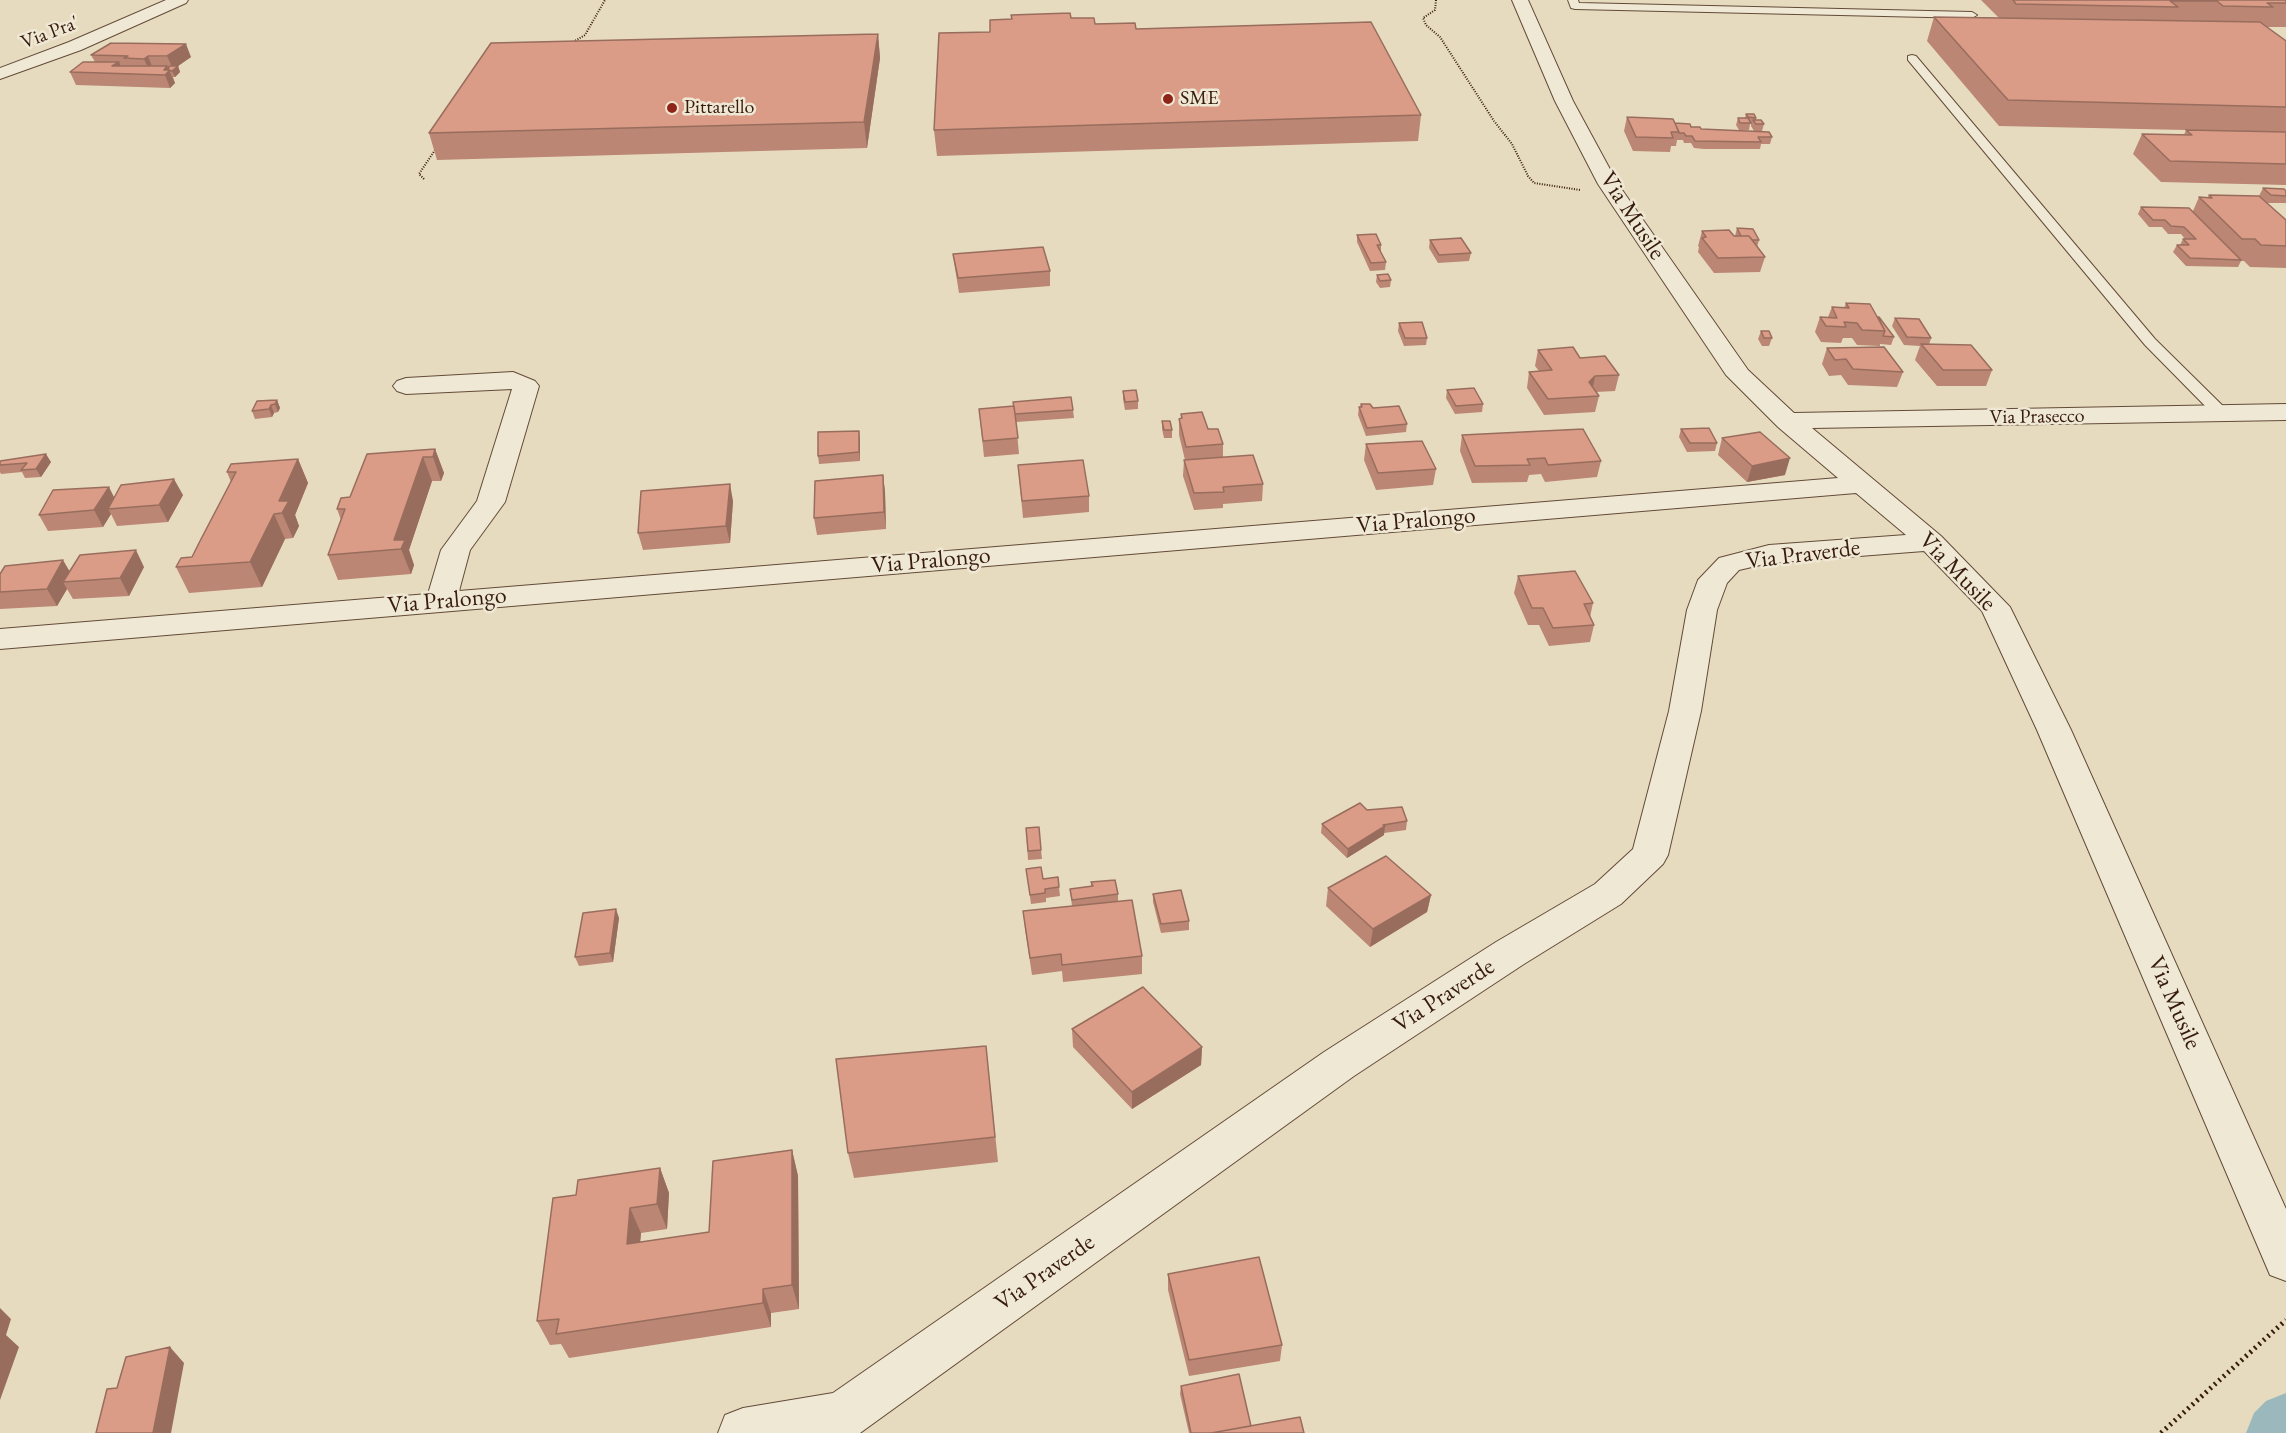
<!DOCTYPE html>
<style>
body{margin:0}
canvas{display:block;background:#e6dbbe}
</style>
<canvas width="2286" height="1433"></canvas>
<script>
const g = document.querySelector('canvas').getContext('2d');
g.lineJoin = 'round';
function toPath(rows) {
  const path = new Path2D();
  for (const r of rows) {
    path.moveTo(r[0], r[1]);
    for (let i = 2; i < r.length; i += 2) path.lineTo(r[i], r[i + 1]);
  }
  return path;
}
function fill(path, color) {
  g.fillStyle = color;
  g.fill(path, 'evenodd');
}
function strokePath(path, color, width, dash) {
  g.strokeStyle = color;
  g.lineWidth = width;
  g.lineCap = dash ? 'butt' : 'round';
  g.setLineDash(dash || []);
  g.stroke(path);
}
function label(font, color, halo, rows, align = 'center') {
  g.font = font + ' "EB Garamond",serif';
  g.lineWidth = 5;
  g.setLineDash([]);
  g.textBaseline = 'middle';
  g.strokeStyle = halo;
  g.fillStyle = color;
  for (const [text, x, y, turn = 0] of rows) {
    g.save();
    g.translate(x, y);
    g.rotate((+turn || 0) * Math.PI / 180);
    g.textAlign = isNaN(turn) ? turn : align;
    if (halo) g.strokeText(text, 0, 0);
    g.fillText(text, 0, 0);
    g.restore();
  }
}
fill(toPath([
 [2286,1393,2286,1433,2246,1433,2254,1413,2266,1401,2286,1393]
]), '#9bb8bc');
const service = toPath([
 [1568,0,1578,0,1579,3,1972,12,1977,15,1972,18,1575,9,1571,8,1568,0],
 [1912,55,1916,56,2155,339,2227,410,2229,413,2227,416,2215,416,2145,345,1908,60,1908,56,1912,55]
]);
const minor = toPath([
 [1512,0,1528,0,1573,101,1618,184,1748,370,1794,413,2286,404,2286,420,1812,428,1941,536,2010,607,2071,730,2286,1209,2286,1281,2270,1275,2037,730,1982,611,1924,551,1769,563,1739,570,1727,583,1717,610,1701,711,1668,855,1663,864,1621,904,1524,964,1354,1076,860,1433,718,1433,725,1415,743,1408,833,1393,1324,1052,1496,942,1595,884,1633,849,1669,711,1687,610,1698,580,1719,558,1769,545,1906,535,1856,493,0,649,0,629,428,594,441,550,477,501,512,389,406,394,397,391,393,386,397,381,406,378,513,372,535,381,539,386,505,502,470,550,459,591,1838,478,1778,427,1726,375,1598,184,1555,101,1512,0]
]);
const tertiary = toPath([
 [166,0,188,0,186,3,81,50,0,79,0,68,69,42,166,0]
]);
strokePath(service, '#634b38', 2);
strokePath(minor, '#634b38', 2);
strokePath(tertiary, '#634b38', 2);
strokePath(toPath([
 [1436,0,1435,10,1423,18,1426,25,1440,37,1494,121,1512,144,1528,176,1534,183,1580,190],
 [571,43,585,35,605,0],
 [424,179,419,174,437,147]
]), '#371b0b', 2, [1, 1.5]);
strokePath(toPath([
 [2161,1433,2286,1320]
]), '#371b0b', 5, [2, 4]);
fill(service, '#efe8d5');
fill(minor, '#efe8d5');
fill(tertiary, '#efe8d5');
fill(toPath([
 [1981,0,2286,0,2286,27,2267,27,2286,41,2286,185,2161,182,2133,154,2142,134,2184,135,2186,130,1999,126,1927,41,1934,17,1999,18],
 [1071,18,1095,24,1136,29,1421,115,1418,141,937,156,934,130,990,32],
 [878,34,880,58,867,148,437,160,429,133],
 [91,55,191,57,178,66,180,72,175,77,173,77,175,83,170,88,76,85,70,72,95,62],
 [1746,114,1756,118,1756,120,1764,124,1762,131,1772,137,1770,144,1761,144,1760,149,1704,149,1694,148,1691,143,1684,143,1683,140,1677,140,1676,146,1671,146,1670,152,1633,151,1624,131,1627,117,1675,123,1701,129,1754,131,1751,126,1751,124,1750,124,1749,130,1739,130,1736,125,1738,118,1745,118],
 [2263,188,2286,191,2286,203,2267,203,2259,196],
 [2209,195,2286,220,2286,268,2250,267,2244,261,2241,261,2238,267,2186,266,2173,252,2177,245,2180,245,2183,239,2185,239,2181,234,2168,234,2162,227,2149,227,2138,214,2141,207,2193,211,2199,197,2208,197],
 [1737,228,1759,240,1757,247,1765,257,1760,272,1714,273,1698,252,1699,247,1698,246,1702,231,1735,236],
 [1357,235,1381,245,1381,252,1386,262,1385,270,1370,271,1357,242],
 [1430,240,1471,253,1469,261,1438,263,1429,248],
 [953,254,1050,271,1050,286,959,293,955,268],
 [1377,275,1391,280,1390,287,1380,288,1376,282],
 [1846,303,1878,317,1894,337,1891,345,1880,344,1880,346,1857,345,1852,338,1843,338,1841,343,1821,342,1815,332,1820,317,1828,317,1832,307,1844,308],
 [1895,318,1931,338,1929,345,1992,370,1986,386,1937,386,1915,360,1920,346,1904,345,1892,326],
 [1399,323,1427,338,1426,345,1404,346,1398,331],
 [1761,331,1772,338,1769,346,1762,346,1758,339],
 [1827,348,1903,372,1897,387,1848,385,1841,375,1829,376,1822,364],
 [1538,350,1580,358,1619,375,1615,391,1596,392,1599,396,1595,412,1544,415,1527,388,1529,372,1539,371,1535,366],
 [1447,390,1483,404,1482,412,1455,414,1446,398],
 [1123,391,1138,401,1138,409,1125,410,1123,399],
 [277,400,280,408,278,412,274,413,272,417,255,419,252,411],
 [1361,404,1373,408,1407,424,1406,432,1366,436,1358,415,1359,407,1360,407],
 [979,409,1073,410,1074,418,1016,422,1019,454,984,457],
 [1181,414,1208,429,1223,444,1223,457,1263,484,1262,501,1223,504,1223,508,1194,510,1183,476,1184,460,1185,460,1179,435,1179,419,1181,419],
 [1162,421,1172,430,1172,438,1164,438,1162,429],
 [1681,429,1717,443,1715,451,1687,452,1679,437],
 [1462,435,1601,461,1597,477,1545,482,1541,474,1529,475,1527,482,1472,483,1460,451],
 [1722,438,1785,475,1747,482,1718,455],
 [860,439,860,461,819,464,818,456],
 [1366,444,1436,469,1433,485,1376,490,1364,460],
 [435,449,444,473,441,481,432,481,409,550,414,565,411,574,338,580,328,555,341,520,337,509,350,497],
 [298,459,308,483,295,515,299,526,293,538,285,539,262,587,189,593,176,567,192,557,231,482,227,472],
 [0,461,51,462,41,477,25,478,22,472,1,474,0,472],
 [1018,465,1089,496,1089,512,1023,518],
 [883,475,885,492,886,529,817,535,814,518],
 [183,495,168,522,117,526,111,514,103,527,48,531,39,515,114,497],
 [733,501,730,543,643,550,638,533],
 [144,567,129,596,73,599,67,589,57,606,0,609,0,574],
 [1518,576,1593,603,1590,617,1594,625,1590,642,1549,646,1539,625,1528,625,1514,593],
 [1367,810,1407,821,1406,830,1384,833,1384,835,1347,858,1321,833,1322,824],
 [1026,828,1041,850,1042,859,1028,860],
 [1026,869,1059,887,1060,896,1046,898,1046,902,1031,904],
 [1091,882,1118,894,1118,901,1142,956,1142,974,1063,982,1062,971,1032,975,1025,929,1023,911,1072,906,1070,889,1091,886],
 [1328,888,1431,895,1427,912,1370,947,1326,906],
 [1153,894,1189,921,1189,930,1161,933,1153,902],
 [619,918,613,962,579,966,575,957],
 [1072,1029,1202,1047,1201,1065,1132,1109,1073,1047],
 [986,1046,998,1162,854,1178,848,1153],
 [792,1150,798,1176,799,1309,771,1313,771,1327,569,1358,561,1344,550,1345,537,1321,576,1195,660,1168,669,1193,667,1229,641,1233,640,1242,709,1232],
 [1168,1274,1282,1345,1280,1361,1189,1376,1168,1290],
 [1181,1386,1251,1426,1304,1433,1189,1433,1180,1394]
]), '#bb8673');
fill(toPath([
 [878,34,880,58,867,148,864,122],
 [186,44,191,57,178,66,180,72,175,77,172,71,173,69,167,56],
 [148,56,153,69,150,72,144,59],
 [119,62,124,74,112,66],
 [167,66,175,83,170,88,165,75,164,70],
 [1595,376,1592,392,1586,398,1589,382],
 [277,400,280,408,278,412,275,404],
 [271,405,274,413,272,417,269,409],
 [859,431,860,439,860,461,859,452],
 [435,449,444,473,441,481,433,457],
 [46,454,51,462,41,477,36,469],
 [423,457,432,481,409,550,414,565,411,574,401,549,394,540],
 [1790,458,1785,475,1747,482,1752,466],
 [298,459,308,483,295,515,299,526,293,538,282,513,279,501],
 [883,475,885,492,886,529,884,512],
 [174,479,183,495,168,522,159,505],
 [730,484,733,501,730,543,726,526],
 [109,487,117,503,108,509,111,514,103,527,94,510],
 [274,514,285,539,262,587,250,562],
 [136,550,144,567,129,596,120,578],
 [63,560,73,577,63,582,67,589,57,606,47,589],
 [1385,826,1384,835,1347,858,1348,849],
 [1431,895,1427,912,1370,947,1373,929],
 [616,909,619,918,613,962,610,953],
 [1202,1047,1201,1065,1132,1109,1132,1092],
 [792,1150,798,1176,799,1309,792,1285],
 [660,1168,669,1193,667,1229,657,1204],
 [630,1208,641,1233,638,1269,627,1244],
 [763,1289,771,1313,771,1327,763,1303],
 [0,1308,11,1319,6,1335,19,1347,0,1400],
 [170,1347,184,1363,171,1433,153,1433]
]), '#996d5e');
const building = toPath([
 [2013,0,2286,0,2286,3,2267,3,2273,7,2223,6,2217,1,2170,1,2178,7,2016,4,2013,0],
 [1070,13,1071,18,1094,18,1095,24,1135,23,1136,29,1371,22,1421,115,934,130,939,33,990,32,990,20,1012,19,1011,15,1070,13],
 [1934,17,2260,22,2286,41,2286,107,2008,100,1934,17],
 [878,34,864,122,429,133,491,43,878,34],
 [111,43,186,44,167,56,148,56,144,59,124,58,128,56,91,55,111,43],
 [83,62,119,62,112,66,167,66,164,70,170,70,165,75,70,72,83,62],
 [170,66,178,66,172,71,169,71,170,70,169,70,168,68,170,66],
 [1746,114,1754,114,1756,118,1748,117,1746,114],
 [1627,117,1673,119,1679,132,1671,132,1673,138,1636,137,1627,117],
 [1738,118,1748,118,1751,123,1740,123,1738,118],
 [1753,120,1761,120,1764,124,1756,124,1753,120],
 [1675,123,1690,124,1691,127,1700,127,1701,129,1769,132,1772,137,1758,137,1761,142,1695,141,1692,136,1686,136,1684,133,1679,133,1675,123],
 [2186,130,2286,132,2286,164,2170,161,2142,134,2192,135,2186,130],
 [2263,188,2284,189,2286,191,2286,196,2271,195,2263,188],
 [2209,195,2259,196,2286,220,2286,246,2261,245,2255,239,2242,239,2199,197,2212,198,2209,195],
 [2141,207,2189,208,2241,260,2190,258,2177,245,2189,245,2183,239,2196,239,2184,227,2171,226,2165,220,2153,220,2141,207],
 [1737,228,1753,229,1759,240,1752,240,1749,236,1741,236,1737,228],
 [1729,230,1734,236,1749,236,1765,257,1718,258,1702,238,1706,237,1702,231,1729,230],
 [1376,234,1381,245,1377,245,1386,262,1371,263,1357,235,1376,234],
 [1461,238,1471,253,1439,255,1430,240,1461,238],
 [1043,247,1050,271,958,278,953,254,1043,247],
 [1388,274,1391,280,1380,281,1377,275,1388,274],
 [1846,303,1870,304,1885,331,1862,330,1857,323,1844,322,1846,327,1826,326,1820,317,1837,318,1832,307,1849,308,1846,303],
 [1878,317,1879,317,1894,337,1883,336,1885,331,1878,317],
 [1895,318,1919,319,1931,338,1907,337,1895,318],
 [1422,322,1427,338,1405,338,1399,323,1422,322],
 [1761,331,1769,331,1772,338,1764,338,1761,331],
 [1921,344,1971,345,1992,370,1943,370,1921,344],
 [1573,347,1580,358,1605,356,1619,375,1595,376,1589,382,1599,396,1548,399,1529,372,1552,370,1538,350,1573,347],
 [1884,347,1903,372,1853,369,1846,359,1835,360,1827,348,1884,347],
 [1474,388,1483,404,1456,406,1447,390,1474,388],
 [1136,390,1138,401,1125,402,1123,391,1136,390],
 [1071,397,1073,410,1015,414,1013,402,1071,397],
 [277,400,275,404,271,405,269,409,252,411,257,401,277,400],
 [1361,404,1370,404,1373,408,1399,406,1407,424,1367,428,1359,407,1362,407,1361,404],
 [1014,406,1018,438,983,441,979,409,1014,406],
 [1202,412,1208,429,1218,429,1223,444,1186,447,1179,419,1182,418,1181,414,1202,412],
 [1162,421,1170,421,1172,430,1164,430,1162,421],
 [1709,428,1717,443,1690,443,1681,429,1709,428],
 [1583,429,1601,461,1548,465,1545,458,1527,459,1530,465,1475,466,1462,435,1583,429],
 [859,431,859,452,818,456,818,432,859,431],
 [1760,432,1790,458,1752,466,1722,438,1760,432],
 [1422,441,1436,469,1378,473,1366,444,1422,441],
 [435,449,433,457,423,457,394,540,405,540,401,549,328,555,345,509,337,509,341,498,350,497,367,454,435,449],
 [46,454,36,469,21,470,27,463,0,465,0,461,46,454],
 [1253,455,1263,484,1223,487,1224,492,1194,493,1184,460,1253,455],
 [298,459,279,501,289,501,282,513,274,514,250,562,176,567,181,558,192,557,200,541,236,472,227,472,231,464,298,459],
 [1083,460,1089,496,1022,501,1018,465,1083,460],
 [883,475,884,512,814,518,815,481,883,475],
 [174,479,159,505,108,509,121,485,174,479],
 [730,484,726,526,638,533,641,491,730,484],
 [109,487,94,510,39,515,53,490,109,487],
 [136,550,120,578,63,582,80,555,136,550],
 [63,560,47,589,0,592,0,574,5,566,63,560],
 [1575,571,1593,603,1584,604,1594,625,1553,628,1543,608,1532,608,1518,576,1575,571],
 [1360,803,1367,810,1402,807,1407,821,1383,825,1385,826,1348,849,1322,824,1360,803],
 [1039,827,1041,850,1028,851,1026,828,1039,827],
 [1386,856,1431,895,1373,929,1328,888,1386,856],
 [1041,867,1043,879,1058,877,1059,887,1045,889,1045,893,1030,895,1026,869,1041,867],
 [1115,880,1118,894,1072,900,1070,889,1093,886,1091,882,1115,880],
 [1181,890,1189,921,1161,924,1153,894,1181,890],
 [1132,900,1142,956,1062,965,1061,954,1030,958,1023,911,1132,900],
 [616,909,610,953,575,957,583,913,616,909],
 [1143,987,1202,1047,1132,1092,1072,1029,1143,987],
 [986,1046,995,1137,848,1153,836,1059,986,1046],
 [792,1150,792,1285,763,1289,763,1303,556,1334,559,1319,537,1321,553,1198,576,1195,578,1180,660,1168,657,1204,630,1208,627,1244,709,1232,713,1161,792,1150],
 [1259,1257,1282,1345,1189,1360,1168,1274,1259,1257],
 [170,1347,153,1433,96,1433,107,1389,117,1388,126,1357,170,1347],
 [1239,1374,1251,1426,1211,1433,1191,1433,1181,1386,1239,1374],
 [1300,1417,1304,1433,1211,1433,1300,1417]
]);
fill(building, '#da9c86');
strokePath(building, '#996d5e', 1.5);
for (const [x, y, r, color] of [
 [1168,99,6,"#8f2418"],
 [672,108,6,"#8f2418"]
]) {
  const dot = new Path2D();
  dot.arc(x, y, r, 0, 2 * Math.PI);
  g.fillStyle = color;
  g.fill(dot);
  strokePath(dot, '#efe8d5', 2);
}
label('20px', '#371b0b', '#efe8d5', [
 ["Via Pra'",50,33,-21],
 ["Via Prasecco",2037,417,-1]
]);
label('20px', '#371b0b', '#efe8d5', [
 ["SME",1180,99],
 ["Pittarello",684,108]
], 'left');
label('24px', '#371b0b', '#efe8d5', [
 ["Via Musile",1632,216,57],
 ["Via Pralongo",1416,521,-5],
 ["Via Praverde",1803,555,-7],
 ["Via Pralongo",931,561,-5],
 ["Via Musile",1957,572,46],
 ["Via Pralongo",447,601,-5],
 ["Via Praverde",1444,996,-33],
 ["Via Musile",2174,1003,66],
 ["Via Praverde",1045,1273,-35]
]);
</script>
